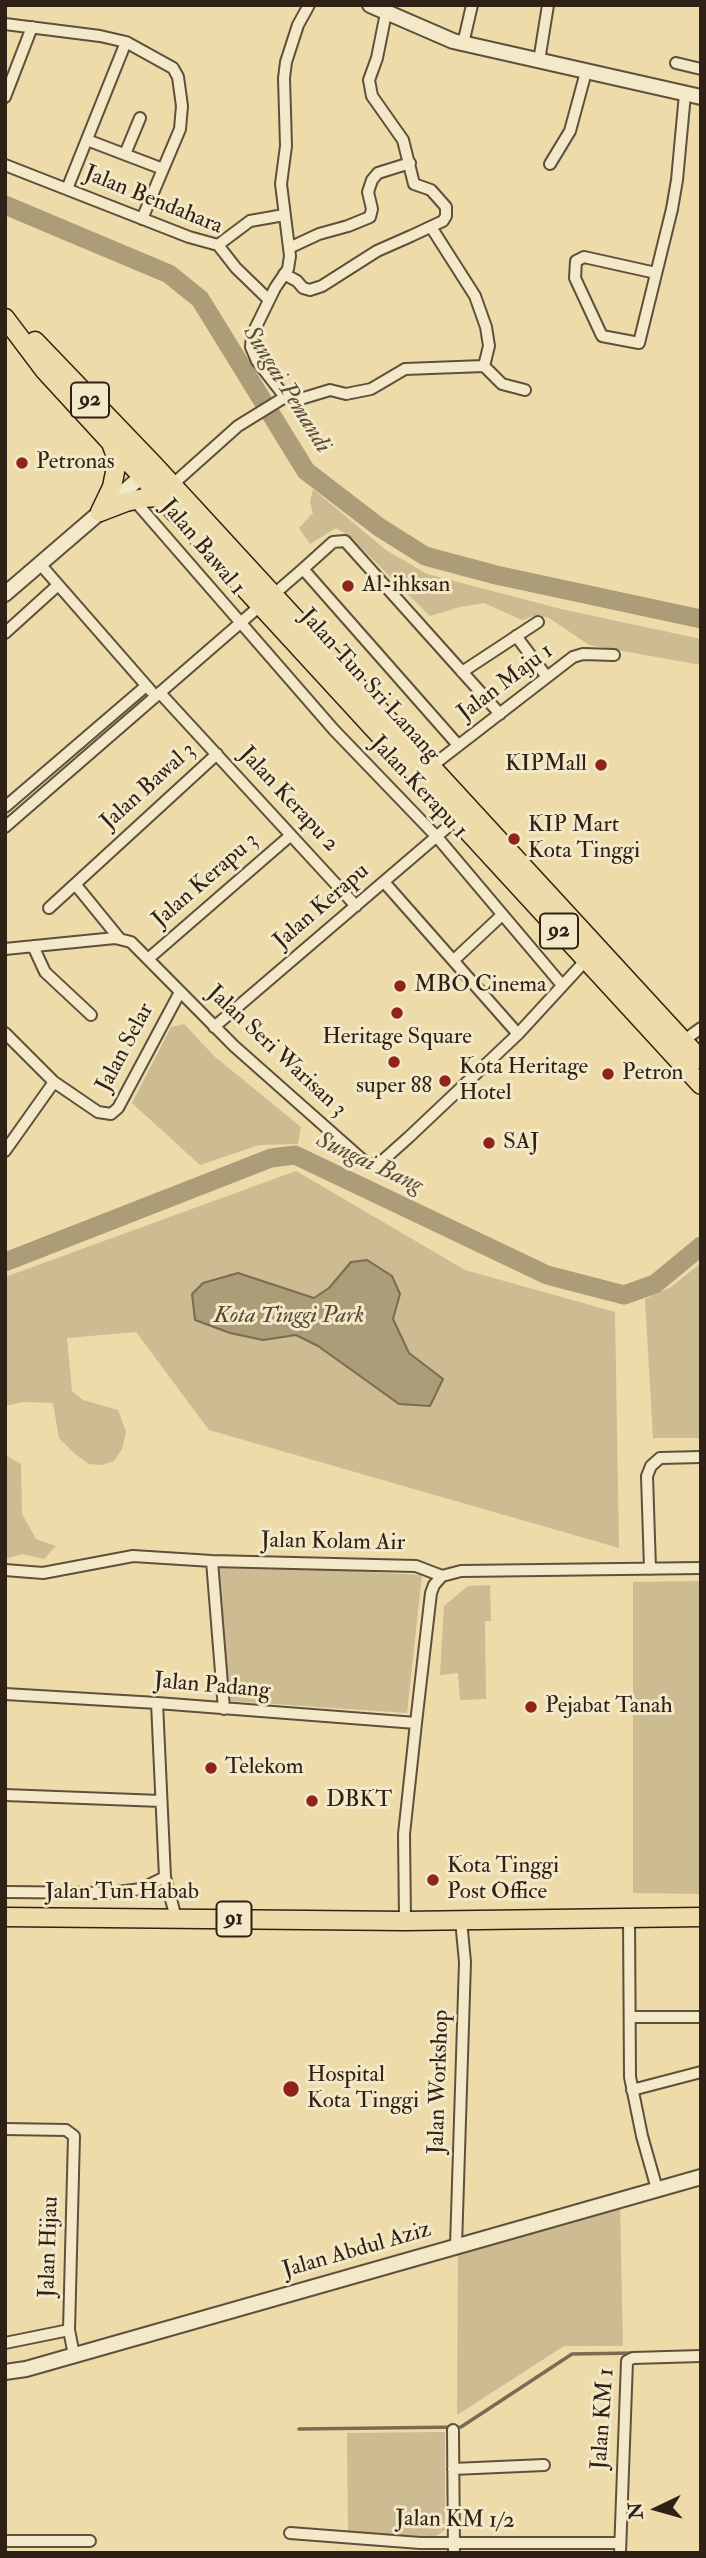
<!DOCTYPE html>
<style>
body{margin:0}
#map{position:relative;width:706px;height:2558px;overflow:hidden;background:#eddbaa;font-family:"IM FELL Double Pica",serif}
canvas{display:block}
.frame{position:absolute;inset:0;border:7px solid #2f2116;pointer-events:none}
.north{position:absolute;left:622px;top:2474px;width:70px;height:70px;-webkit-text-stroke:5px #f3e8c8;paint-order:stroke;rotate:265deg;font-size:19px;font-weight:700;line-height:28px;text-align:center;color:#2f2116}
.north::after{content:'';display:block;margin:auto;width:24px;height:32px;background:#2f2116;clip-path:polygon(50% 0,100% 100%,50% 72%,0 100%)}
</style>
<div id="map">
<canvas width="706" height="2558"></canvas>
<div class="frame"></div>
<div class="north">N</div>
</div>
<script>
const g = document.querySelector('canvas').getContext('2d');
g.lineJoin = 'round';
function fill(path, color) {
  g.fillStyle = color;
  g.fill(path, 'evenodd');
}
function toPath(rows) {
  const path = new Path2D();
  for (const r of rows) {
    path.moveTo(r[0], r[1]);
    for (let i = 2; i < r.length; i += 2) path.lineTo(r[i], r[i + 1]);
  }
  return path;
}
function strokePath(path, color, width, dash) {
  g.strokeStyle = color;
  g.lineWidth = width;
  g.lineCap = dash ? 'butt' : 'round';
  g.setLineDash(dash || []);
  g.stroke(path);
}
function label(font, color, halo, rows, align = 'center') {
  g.font = font + ' "IM FELL Double Pica",serif';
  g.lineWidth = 6;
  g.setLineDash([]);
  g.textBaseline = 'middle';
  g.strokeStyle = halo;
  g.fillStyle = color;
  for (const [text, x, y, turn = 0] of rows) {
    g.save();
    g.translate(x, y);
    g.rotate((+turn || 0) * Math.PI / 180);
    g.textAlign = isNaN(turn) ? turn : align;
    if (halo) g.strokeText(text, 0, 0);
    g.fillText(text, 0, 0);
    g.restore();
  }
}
fill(toPath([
 [313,489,386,550,427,574,561,609,701,639,701,665,589,645,549,618,537,615,522,620,484,603,460,607,430,616,348,535,336,528,310,544,299,528,313,513,310,502],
 [184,1024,214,1056,301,1127,298,1144,259,1145,200,1165,132,1103,171,1027],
 [296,1171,465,1270,615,1312,619,1548,209,1430,136,1332,67,1338,72,1391,83,1400,118,1410,126,1432,122,1449,114,1461,102,1465,89,1464,75,1454,59,1438,53,1403,23,1402,5,1406,5,1277],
 [701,1263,701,1438,653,1438,645,1299,671,1287],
 [5,1455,21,1464,22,1514,36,1539,56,1546,44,1559,22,1554,5,1559],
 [223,1564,422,1575,407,1713,229,1701,217,1571],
 [701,1581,701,1894,633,1893,633,1582],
 [490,1585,491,1621,485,1621,486,1699,460,1700,458,1673,440,1675,444,1606,468,1586],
 [620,2207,623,2346,564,2346,457,2415,458,2251],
 [445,2432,445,2530,434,2537,348,2532,347,2433]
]), '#cdbb91');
const water = toPath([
 [367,1260,392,1276,400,1294,393,1319,409,1353,443,1379,430,1406,399,1404,318,1346,296,1335,263,1340,230,1333,195,1320,192,1294,203,1283,238,1273,314,1298,329,1288,351,1262,367,1260]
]);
fill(water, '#ac9c78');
strokePath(water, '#7a6b51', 2);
strokePath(toPath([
 [299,2429,461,2427,572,2354,635,2353]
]), '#7a6b51', 3.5);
strokePath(toPath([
 [5,205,169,274,200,299,306,471,379,527,425,556,496,575,701,619],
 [5,1262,271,1158,295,1155,547,1275,624,1295,655,1284,701,1246]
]), '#ac9c78', 19);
const minor = toPath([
 [309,5,298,25,286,62,284,78,286,146,281,184,290,256,288,269,275,288,252,335,251,347,257,361,285,397,297,400,330,390,346,394,371,389,405,369,484,366],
 [5,24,100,36,126,42,173,68,178,77,182,106,180,129,142,219],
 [463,44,472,5],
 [539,61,548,5],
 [676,63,701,69],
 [5,97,32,27],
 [87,140,163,169],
 [125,154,140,118],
 [550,164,570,131,586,72],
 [5,165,189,237,218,245,236,268,269,300],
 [67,189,126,42],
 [431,227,475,296,486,327,489,346,484,366],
 [218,245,250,221,284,215],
 [289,248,319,234,348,226,370,217,372,209,368,192,372,180,378,173,410,163],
 [656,273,584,257,576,261,575,278,602,336,639,343,672,209,677,180,685,94],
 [284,274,297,281,303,288,310,290,322,286,377,251,411,236,443,221,446,216,446,207,431,190,414,184,403,140,372,96,369,80,377,58,386,13],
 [484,366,502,384,525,390],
 [172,485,238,426,285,397],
 [134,500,334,730,437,837,562,985],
 [40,564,151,691],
 [303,569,333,542,345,541,500,714],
 [273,595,303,569,458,745],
 [5,633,58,585],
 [516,636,547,677],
 [462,672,538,622],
 [160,693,356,906],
 [428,769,573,657,583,654,614,655],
 [5,807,146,686],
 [5,827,261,605],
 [384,882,518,1034],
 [75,884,119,938],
 [49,908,217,754],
 [33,946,45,972,91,1015],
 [5,949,115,938,131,942,234,1046,365,1162,373,1165,381,1162,409,1137,518,1034,586,960],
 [148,959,291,835],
 [454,960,502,915],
 [214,1027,457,819],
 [5,1033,54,1082,98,1112,111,1114,118,1108,180,992],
 [683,1041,701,1028],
 [5,1151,54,1082],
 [212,1561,224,1709],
 [650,1569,647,1476,651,1466,660,1458,701,1457],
 [5,1570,43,1573,133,1556,212,1561,416,1566,442,1576,461,1571,701,1568],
 [5,1694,157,1703,416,1723],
 [157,1703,165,1877,176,1918],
 [5,1795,161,1801],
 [5,1892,110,1893,141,1889,165,1877],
 [629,1918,630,2077,642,2136,657,2189],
 [405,1921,404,1834,416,1723,431,1593,434,1585,442,1576],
 [630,2017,701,2017],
 [632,2090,701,2072],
 [5,2129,66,2130,74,2136,69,2330,74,2355],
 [456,2246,465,1962,461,1920],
 [5,2343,69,2330],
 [453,2430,454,2553],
 [453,2469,544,2465],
 [290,2533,420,2543,620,2543],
 [5,2541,90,2541],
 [620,2553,627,2361,633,2358,701,2356]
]);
const tertiary = toPath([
 [370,5,453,41,701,97],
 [5,594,148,471],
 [5,2372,26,2369,701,2177]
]);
const primary = toPath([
 [5,318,45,371,701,1085],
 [35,341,154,465,701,1060],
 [100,512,112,487,116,467,115,454,111,443],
 [100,512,126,502,144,498,159,497,169,503]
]);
const trunk = toPath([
 [5,1917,405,1921,701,1917]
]);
strokePath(minor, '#5e503b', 14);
strokePath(tertiary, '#5e503b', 18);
strokePath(primary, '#2f2116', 21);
strokePath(trunk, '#2f2116', 21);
strokePath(minor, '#f3e8c8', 10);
strokePath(tertiary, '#f3e8c8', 14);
strokePath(primary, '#eddbaa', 18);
strokePath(trunk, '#eddbaa', 18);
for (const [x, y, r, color] of [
 [22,463,7,"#8f2418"],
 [348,586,7,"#8f2418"],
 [601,765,7,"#8f2418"],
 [514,839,7,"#8f2418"],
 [400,986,7,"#8f2418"],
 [397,1013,7,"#8f2418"],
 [394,1062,7,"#8f2418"],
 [608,1074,7,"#8f2418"],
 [445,1081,7,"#8f2418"],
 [489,1143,7,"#8f2418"],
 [531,1707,7,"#8f2418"],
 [211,1768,7,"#8f2418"],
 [312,1801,7,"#8f2418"],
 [433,1880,7,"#8f2418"],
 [291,2089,9,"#8f2418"]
]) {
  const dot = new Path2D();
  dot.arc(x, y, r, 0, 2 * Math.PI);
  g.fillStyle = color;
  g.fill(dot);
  strokePath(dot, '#f3e8c8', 2.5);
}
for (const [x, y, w] of [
 [90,400,38],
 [559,931,38],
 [234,1919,35]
]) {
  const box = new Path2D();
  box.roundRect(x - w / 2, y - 17.5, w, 35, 5);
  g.fillStyle = '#f3e8c8';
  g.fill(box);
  strokePath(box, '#2f2116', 2);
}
label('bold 21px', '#2f2116', null, [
 ["92",90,400],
 ["92",559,931],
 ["91",234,1919]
]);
label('23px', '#2f2116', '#f3e8c8', [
 ["Jalan Bendahara",153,201,22],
 ["Jalan Bawal 1",202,548,50],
 ["Jalan Maju 1",506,683,-37],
 ["Jalan Tun Sri Lanang",369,686,48],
 ["Jalan Bawal 3",149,787,-42],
 ["Jalan Kerapu 1",418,788,47],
 ["Jalan Kerapu 2",288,800,47],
 ["Jalan Kerapu 3",206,881,-41],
 ["Jalan Kerapu",322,907,-41],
 ["Jalan Selar",126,1048,-62],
 ["Jalan Seri Warisan 3",276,1052,43],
 ["Jalan Kolam Air",333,1543,1],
 ["Jalan Padang",212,1687,5],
 ["Jalan Tun Habab",122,1893],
 ["Jalan Workshop",440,2082,-88],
 ["Jalan Hijau",50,2247,-88],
 ["Jalan Abdul Aziz",357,2251,-16],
 ["Jalan KM 1",604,2419,-86],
 ["Jalan KM 1/2",455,2521,1]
]);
label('23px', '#2f2116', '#f3e8c8', [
 ["Petronas",36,463],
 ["Al-ihksan",362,586],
 ["KIPMall",587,765,"right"],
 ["KIP Mart",528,826],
 ["Kota Tinggi",528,852],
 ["MBO Cinema",414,986],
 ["Heritage Square",397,1038,"center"],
 ["Kota Heritage",459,1068],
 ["Hotel",459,1094],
 ["Petron",622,1074],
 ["super 88",394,1087,"center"],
 ["SAJ",503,1143],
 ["Pejabat Tanah",545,1707],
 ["Telekom",225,1768],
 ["DBKT",326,1801],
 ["Kota Tinggi",447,1867],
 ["Post Office",447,1893],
 ["Hospital",307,2076],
 ["Kota Tinggi",307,2102]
], 'left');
label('italic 23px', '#564835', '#f3e8c8', [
 ["Kota Tinggi Park",289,1317]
]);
label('italic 24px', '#5b4c38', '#f3e8c8', [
 ["Sungai Pemandi",286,390,58],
 ["Sungai Bang",369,1164,25]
]);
</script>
